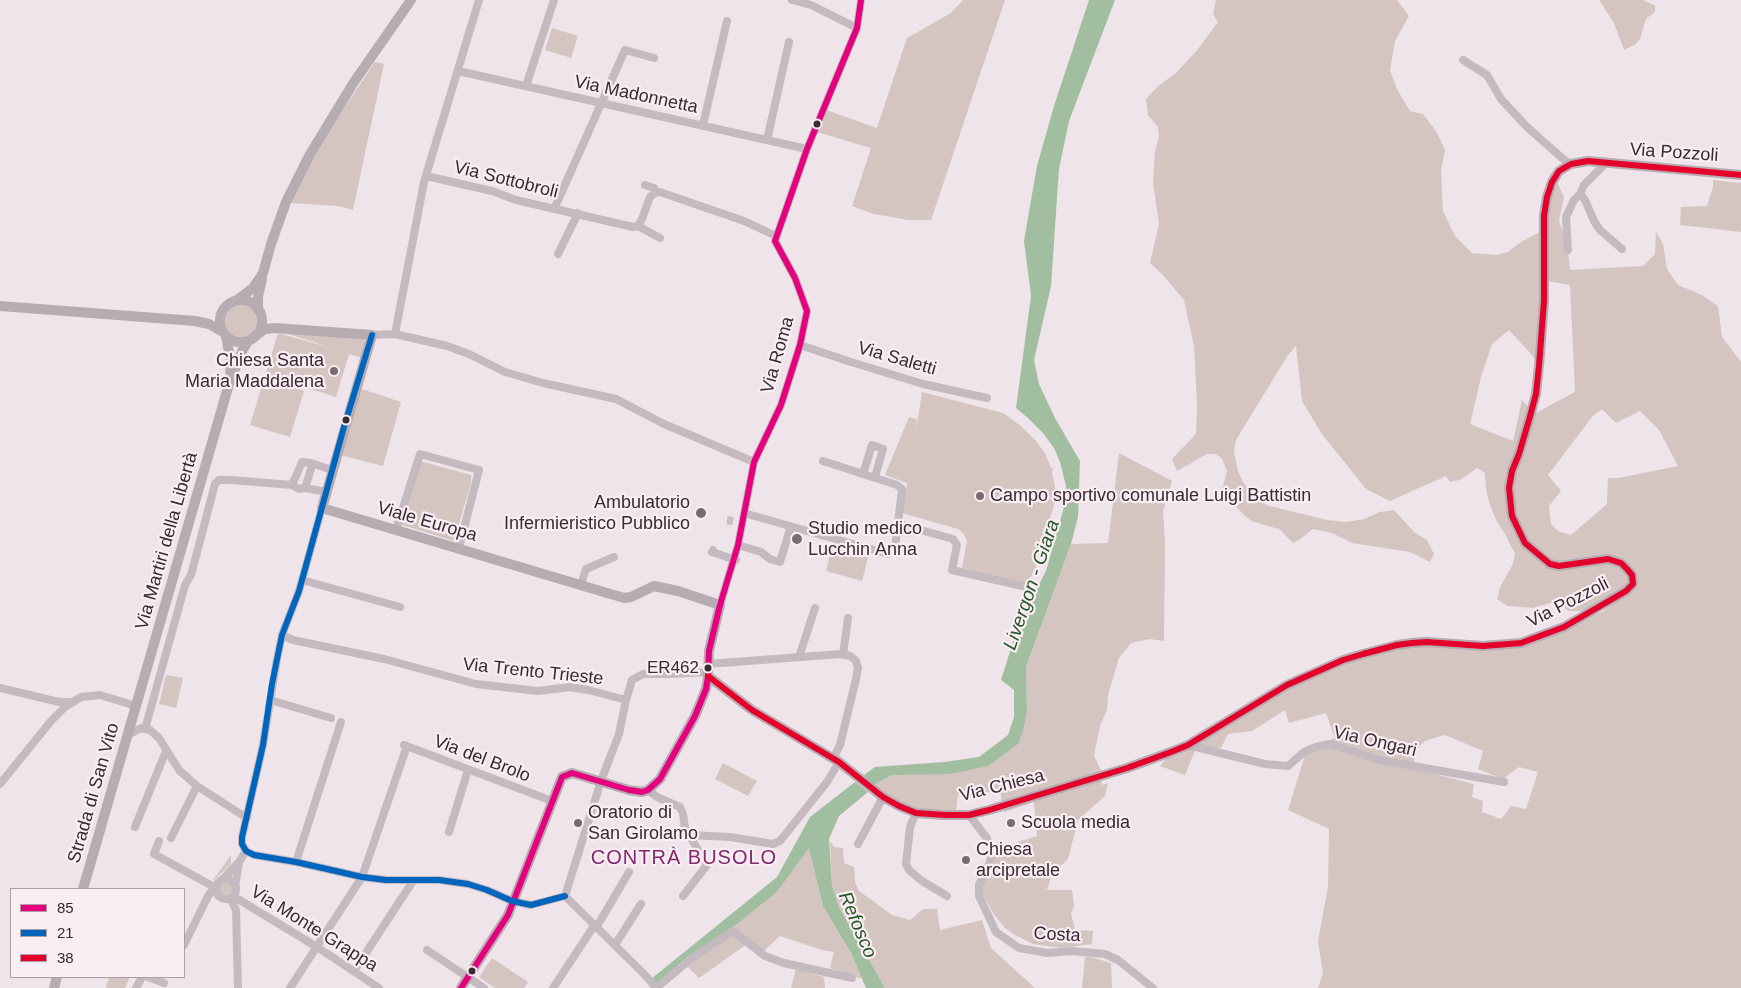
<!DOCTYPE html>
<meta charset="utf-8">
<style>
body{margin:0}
#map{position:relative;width:1741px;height:988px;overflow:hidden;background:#eee4e9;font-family:Arial,sans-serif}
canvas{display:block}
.legend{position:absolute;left:10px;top:888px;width:175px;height:90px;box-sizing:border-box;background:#faedf3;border:1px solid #ac9fa7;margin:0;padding:6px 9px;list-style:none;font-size:15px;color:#382b34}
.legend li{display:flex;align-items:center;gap:10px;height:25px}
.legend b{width:25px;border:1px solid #ac9fa7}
</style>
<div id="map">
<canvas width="1741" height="988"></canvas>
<ul class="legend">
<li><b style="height:6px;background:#e5007d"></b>85</li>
<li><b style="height:6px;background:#0065bd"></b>21</li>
<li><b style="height:6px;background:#e4002b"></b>38</li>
</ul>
</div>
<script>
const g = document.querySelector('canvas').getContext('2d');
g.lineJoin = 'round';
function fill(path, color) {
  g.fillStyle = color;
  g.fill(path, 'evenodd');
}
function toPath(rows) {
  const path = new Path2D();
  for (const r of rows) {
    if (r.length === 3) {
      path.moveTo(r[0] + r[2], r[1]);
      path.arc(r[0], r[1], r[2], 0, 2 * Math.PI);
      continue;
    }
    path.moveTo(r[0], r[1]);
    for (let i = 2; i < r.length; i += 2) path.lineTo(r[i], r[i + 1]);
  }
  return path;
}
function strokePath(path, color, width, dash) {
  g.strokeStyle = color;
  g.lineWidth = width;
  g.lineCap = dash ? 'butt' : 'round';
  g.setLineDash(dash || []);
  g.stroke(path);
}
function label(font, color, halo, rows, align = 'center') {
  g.font = font + ' Arial,sans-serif';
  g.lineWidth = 4.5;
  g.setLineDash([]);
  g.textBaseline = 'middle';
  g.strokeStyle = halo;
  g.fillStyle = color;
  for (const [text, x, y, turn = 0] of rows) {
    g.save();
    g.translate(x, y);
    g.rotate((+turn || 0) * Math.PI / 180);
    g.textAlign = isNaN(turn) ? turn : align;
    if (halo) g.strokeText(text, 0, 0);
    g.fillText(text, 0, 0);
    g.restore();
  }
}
fill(toPath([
 [963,0,1005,0,931,220,908,220,874,214,852,206,871,148,817,132,826,110,877,128,907,38,951,13],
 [1216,0,1397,0,1409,16,1395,41,1390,70,1397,89,1410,111,1423,114,1436,131,1445,150,1441,171,1443,211,1455,236,1472,253,1497,255,1508,252,1521,242,1540,232,1556,180,1564,197,1559,221,1567,243,1570,270,1643,266,1655,254,1656,231,1663,244,1667,269,1678,285,1702,295,1718,306,1722,337,1741,362,1741,988,1318,988,1323,973,1318,941,1328,887,1329,829,1288,810,1307,749,1335,738,1326,713,1289,723,1285,710,1252,731,1228,734,1221,748,1196,748,1185,775,1160,766,1171,753,1257,701,1384,647,1532,643,1604,611,1625,593,1586,610,1579,611,1568,611,1557,601,1533,608,1507,606,1497,599,1500,587,1513,564,1515,554,1505,534,1497,522,1490,505,1486,489,1485,473,1477,468,1460,480,1450,482,1446,476,1390,501,1366,489,1322,434,1302,401,1296,346,1288,355,1236,440,1234,452,1238,471,1243,482,1254,496,1266,505,1327,520,1347,522,1364,519,1380,512,1394,510,1414,532,1427,540,1434,554,1430,562,1410,552,1352,543,1332,533,1313,529,1299,540,1293,543,1279,529,1254,522,1246,517,1227,497,1222,489,1227,471,1222,459,1216,454,1207,454,1177,471,1172,459,1196,434,1197,404,1194,346,1184,300,1162,274,1150,263,1159,224,1153,183,1155,152,1159,137,1158,127,1148,115,1146,99,1157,87,1176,73,1198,49,1218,22,1213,14],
 [1547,281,1570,285,1575,392,1534,414,1522,400,1513,441,1470,424,1481,377,1492,344,1509,330,1541,365],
 [1602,409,1616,423,1640,411,1659,430,1678,466,1619,478,1608,478,1607,504,1571,535,1558,531,1551,524,1549,506,1561,491,1548,475,1592,417],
 [1445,735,1483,751,1478,769,1503,779,1519,767,1538,772,1526,809,1511,806,1501,819,1482,812,1483,801,1472,797,1474,784,1415,769,1414,750,1427,740],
 [1599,0,1643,0,1655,6,1655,12,1646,19,1640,39,1636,44,1624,50,1614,23],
 [552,28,578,36,571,58,545,50],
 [375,62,384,64,353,210,338,206,290,203,311,157],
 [1713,180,1741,183,1741,232,1680,225,1681,207,1707,206,1713,187],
 [241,321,16],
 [280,331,363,337,366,345,362,358,349,354,336,397,300,386,299,389,304,391,290,437,250,425,278,333,331,348],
 [359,388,401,402,383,466,340,455],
 [922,392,1003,413,1021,426,1035,440,1045,453,1051,468,1053,468,1052,472,1055,487,1054,505,1036,567,1027,584,962,568,967,541,964,534,958,529,902,513,907,483,885,475,909,417,917,419,916,431],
 [1119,453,1172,481,1163,511,1165,542,1164,641,1150,639,1131,643,1119,658,1108,695,1107,710,1100,726,1094,756,1102,772,1100,773,1102,785,1108,783,1105,796,1078,820,1068,859,1052,874,1047,890,1072,890,1074,906,1071,914,1075,930,1093,931,1092,944,1061,948,1033,944,1013,934,1004,927,993,913,983,895,982,886,994,849,1037,836,1034,802,1004,812,1000,791,958,795,956,812,932,814,893,799,874,785,892,775,988,766,1027,711,1026,667,1071,544,1108,543],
 [420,461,471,475,471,483,454,541,402,525],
 [832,545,869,554,862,581,826,571],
 [166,675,183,678,176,708,159,704],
 [723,763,757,781,748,796,715,779],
 [830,841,834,847,843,848,844,863,854,867,855,882,859,891,892,915,910,920,923,909,937,909,940,930,982,920,991,948,1035,988,885,988,839,907,832,885],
 [809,847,823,906,851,953,862,979,830,968,834,952,822,950,780,936,764,951,750,942,699,978,686,965,777,892],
 [231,855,231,864,213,881,213,880],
 [226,889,6],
 [1085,957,1091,957,1111,963,1112,988,1082,988],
 [492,958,528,982,524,988,495,988,479,977],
 [796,969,824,977,825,988,791,988],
 [109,977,130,977,125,988,106,988]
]), '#d5c5c1');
fill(toPath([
 [1089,0,1115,0,1069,121,1059,169,1051,286,1034,360,1039,384,1055,418,1080,461,1078,517,1071,544,1026,667,1027,711,1023,731,1018,744,988,766,951,774,892,775,874,785,864,775,875,767,944,762,979,757,1008,735,1014,717,1014,690,1001,680,1026,601,1032,598,1046,571,1064,507,1066,486,1060,462,1054,448,1043,433,1028,418,1016,408,1031,296,1024,241,1037,166,1054,106],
 [855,782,868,792,839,816,829,839,832,885,839,907,885,988,866,988,851,953,823,906,809,848,777,892,660,986,651,979,777,877,810,817]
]), '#a2bea1');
strokePath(toPath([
 [727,520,733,521]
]), '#cabfc5', 8, [8, 4]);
strokePath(toPath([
 [792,0,811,5,857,28],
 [1463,60,1487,75,1501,99,1527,127,1562,158,1571,164],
 [458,71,807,149],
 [526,86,554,0],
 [703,125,727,21],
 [767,140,789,42],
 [426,176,492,191,516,200,633,227,638,226,642,219,650,197,655,193,660,192,744,221,776,236],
 [645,185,654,188,656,193],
 [1580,194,1584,185,1605,164],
 [555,207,625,50,654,58],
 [638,226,660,238],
 [1568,250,1566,217,1574,200,1580,194,1585,200,1594,221,1600,230,1622,249],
 [558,254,578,213],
 [395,334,424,182,479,0],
 [372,335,395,334,447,346,469,354,505,372,543,383,616,399,664,424,754,462],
 [800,345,851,362,923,384,987,398],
 [311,463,332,470],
 [863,474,872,445,883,449,875,477],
 [292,485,302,462,311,463,312,466,305,488],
 [322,508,299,591,282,635,277,659,263,745,242,837,242,844,246,851,254,855,296,862,362,877,386,880,439,880,468,884,487,890,512,901,526,904,531,905,565,896],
 [744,513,888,554,893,552,895,548,902,489,897,485,823,461],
 [899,524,953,539,957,545,952,570,1027,587],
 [396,530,420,454,431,457,479,470,459,548],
 [738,545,761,552,770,559,780,562,791,526],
 [713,550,712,552,736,560],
 [302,580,400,607],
 [581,584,586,569,614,557],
 [720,605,738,545,754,462,781,405,800,345,807,311,795,278,775,241,807,149,857,28,861,0],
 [282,635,293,640,384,659,476,684,538,691,570,687,588,690,626,700,632,680,643,674,670,674,708,672],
 [843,655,848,618],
 [799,657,815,608],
 [708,664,841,654,850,656,856,661,858,668,856,679,840,745,833,759],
 [0,688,59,702,73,702,81,697,100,695,136,706],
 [270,700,331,718],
 [145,729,185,585,191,575,215,484,219,480,231,480,292,485,299,489,305,488,327,492],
 [128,735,141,728,150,730,159,738,179,770,197,786,247,818],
 [404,745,552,801],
 [1188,745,1265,764,1288,766,1304,752,1316,747,1330,744,1379,760,1504,782],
 [0,784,51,721,65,707,73,702],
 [648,790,657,797,680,807,683,814,685,828,707,865,683,896],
 [916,813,910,827,906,864,909,870,922,881,947,896],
 [969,815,986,837,993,850,989,864,979,885,979,896,996,932,1019,948,1047,953,1072,951,1105,954,1118,960,1153,988],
 [135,827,166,751],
 [449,832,468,770],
 [690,835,730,837,773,844,780,841,827,782,839,762],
 [171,838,197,786],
 [159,841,154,854,216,888],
 [858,844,883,797],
 [296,862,341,722],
 [226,889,10],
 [222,880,239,862,246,851],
 [235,887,239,862],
 [233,896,317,947,379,988],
 [565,896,601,781,619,734,626,700],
 [565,896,646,976,656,988],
 [230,898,236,910,238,988],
 [596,928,629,872],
 [184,945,208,896,211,892,216,890],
 [615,945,641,904],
 [427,950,484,988],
 [354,971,413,881],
 [148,977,164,983],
 [136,988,142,977],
 [290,988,362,877,407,746],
 [553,988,594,926],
 [656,988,692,958,733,931,765,956,784,963,852,978]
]), '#c5bac0', 8);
strokePath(toPath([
 [237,300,253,288,263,273,271,244,286,202,310,154,354,82,411,0],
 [241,321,21],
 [0,306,195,321,209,324,223,332],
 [258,310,258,297,262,279],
 [256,335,265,329,275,328,372,335,322,508,624,598,631,597,654,586,678,591,720,605,709,651,708,676,706,689,695,716,660,779,648,790,642,792,629,790,572,773,562,777,508,915,461,988],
 [226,336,231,363,230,376],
 [708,676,752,710,839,762,883,797,899,806,916,813,945,815,969,815,989,810,1127,768,1171,752,1188,745,1287,685,1343,660,1363,654,1397,645,1412,643,1427,642,1483,646,1521,643,1564,627,1626,591,1633,584,1632,575,1627,569,1621,563,1608,559,1559,566,1550,564,1525,543,1512,516,1509,488,1512,471,1519,454,1529,420,1536,394,1539,366,1544,301,1544,216,1547,197,1552,182,1559,171,1571,164,1588,161,1741,175],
 [83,889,229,384,243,349,249,340],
 [54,988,57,977]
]), '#b6acb2', 10);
strokePath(toPath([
 [461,988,508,915,562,777,572,773,629,790,642,792,648,790,660,779,695,716,706,689,708,676,709,651,720,605,738,545,754,462,781,405,800,345,807,311,795,278,775,241,807,149,857,28,861,0]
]), '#e5007d', 6);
strokePath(toPath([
 [372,335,344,427,299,591,282,635,272,684,263,745,242,837,242,844,246,851,254,855,296,862,362,877,386,880,439,880,468,884,487,890,512,901,526,904,531,905,565,896]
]), '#0065bd', 6);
strokePath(toPath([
 [708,676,752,710,839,762,883,797,899,806,916,813,945,815,969,815,989,810,1127,768,1171,752,1188,745,1287,685,1343,660,1363,654,1397,645,1412,643,1427,642,1483,646,1521,643,1564,627,1626,591,1633,584,1632,575,1627,569,1621,563,1608,559,1559,566,1550,564,1525,543,1512,516,1509,488,1512,471,1519,454,1529,420,1536,394,1539,366,1544,301,1544,216,1547,197,1552,182,1559,171,1571,164,1588,161,1741,175]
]), '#e4002b', 6);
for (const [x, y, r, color] of [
 [817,124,4.5,"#382b34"],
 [334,371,5,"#786c73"],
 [346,420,4.5,"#382b34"],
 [980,496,5,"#786c73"],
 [701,513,6,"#786c73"],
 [797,539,6,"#786c73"],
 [708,668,4.5,"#382b34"],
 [578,823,5,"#786c73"],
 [1011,823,5,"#786c73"],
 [966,860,5,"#786c73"],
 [472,971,4.5,"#382b34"]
]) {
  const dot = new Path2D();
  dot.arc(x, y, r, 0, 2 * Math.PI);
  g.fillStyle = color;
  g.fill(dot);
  strokePath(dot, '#faedf3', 2);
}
label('17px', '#382b34', '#faedf3', [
 ["ER462",699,668]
], 'right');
label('18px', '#382b34', '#faedf3', [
 ["Via Madonnetta",636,95,12],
 ["Via Pozzoli",1674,153,4],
 ["Via Sottobroli",506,180,14],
 ["Via Roma",778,355,-74],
 ["Via Saletti",897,359,16],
 ["Viale Europa",427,522,16],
 ["Via Martiri della Libertà",167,541,-74],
 ["Via Pozzoli",1568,603,-27],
 ["Via Trento Trieste",533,672,6],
 ["Via Ongari",1375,742,13],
 ["Via del Brolo",482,759,21],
 ["Via Chiesa",1002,786,-14],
 ["Strada di San Vito",94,793,-74],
 ["Via Monte Grappa",314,929,32],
 ["Costa",1057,935,3]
]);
label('18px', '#382b34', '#faedf3', [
 ["Chiesa Santa",324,361,"right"],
 ["Maria Maddalena",324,382,"right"],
 ["Campo sportivo comunale Luigi Battistin",990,496],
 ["Ambulatorio",690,503,"right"],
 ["Infermieristico Pubblico",690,524,"right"],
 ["Studio medico",808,529],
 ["Lucchin Anna",808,550],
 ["Oratorio di",588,813],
 ["San Girolamo",588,834],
 ["Scuola media",1021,823],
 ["Chiesa",976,850],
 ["arcipretale",976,871]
], 'left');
label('italic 19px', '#235826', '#faedf3', [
 ["Livergon - Giara",1032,585,-71],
 ["Refosco",857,925,67]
]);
g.letterSpacing = '1px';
label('20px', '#83296e', '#faedf3', [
 ["CONTRÀ BUSOLO",684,858]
]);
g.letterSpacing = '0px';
</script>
